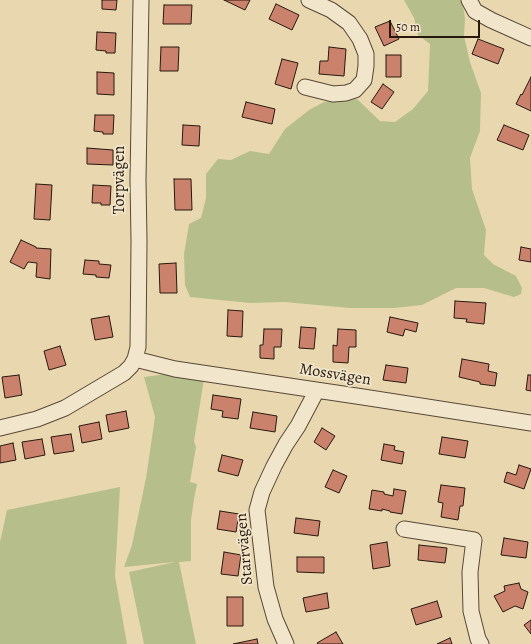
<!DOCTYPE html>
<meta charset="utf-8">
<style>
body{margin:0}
#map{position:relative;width:531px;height:644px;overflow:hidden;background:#e9d8af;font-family:Alegreya,serif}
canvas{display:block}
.scale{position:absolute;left:389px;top:20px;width:91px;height:18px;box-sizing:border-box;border:2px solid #27180e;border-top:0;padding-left:5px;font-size:12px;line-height:14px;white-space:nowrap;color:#27180e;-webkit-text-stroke:3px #f1e6cb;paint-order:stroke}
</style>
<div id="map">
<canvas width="531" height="644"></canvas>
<div class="scale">50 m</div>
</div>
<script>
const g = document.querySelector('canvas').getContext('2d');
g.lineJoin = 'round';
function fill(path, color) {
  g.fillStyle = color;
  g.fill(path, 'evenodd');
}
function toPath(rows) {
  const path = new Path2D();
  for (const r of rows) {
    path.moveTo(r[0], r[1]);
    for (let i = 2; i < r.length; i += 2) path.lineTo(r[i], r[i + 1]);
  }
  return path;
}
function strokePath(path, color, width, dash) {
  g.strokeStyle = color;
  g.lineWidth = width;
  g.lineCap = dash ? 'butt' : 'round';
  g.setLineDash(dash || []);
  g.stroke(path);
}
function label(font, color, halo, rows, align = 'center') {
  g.font = font + ' Alegreya,serif';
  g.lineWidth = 3.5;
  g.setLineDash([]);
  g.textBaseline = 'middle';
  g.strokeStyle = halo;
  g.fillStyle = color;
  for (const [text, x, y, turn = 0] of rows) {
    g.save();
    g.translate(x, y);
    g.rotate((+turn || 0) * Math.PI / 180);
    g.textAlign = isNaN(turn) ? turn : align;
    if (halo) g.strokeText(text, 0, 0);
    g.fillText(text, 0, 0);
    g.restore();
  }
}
fill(toPath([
 [404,0,462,0,465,18,464,36,470,62,481,93,480,131,470,158,472,189,486,230,484,255,493,264,516,276,522,288,521,294,514,297,484,288,456,288,422,305,394,308,350,308,284,302,250,303,190,297,185,285,184,254,189,224,201,218,206,198,206,174,218,159,231,160,250,151,269,154,285,129,309,110,324,102,357,99,380,121,395,122,413,109,428,91,430,44,418,35,414,18],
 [174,373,204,379,194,441,196,447,190,482,197,484,194,499,191,520,191,561,179,562,196,644,144,644,129,572,175,562,124,567,132,545,146,478,155,417,144,377],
 [120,487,115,576,127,644,0,644,0,542,7,510]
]), '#b6bf8b');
const building = toPath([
 [102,0,117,0,116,10,102,9,102,0],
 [224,0,250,0,245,10,224,0],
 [276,4,299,15,292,30,269,19,276,4],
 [164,5,192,5,191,24,163,24,164,5],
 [390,21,399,39,384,46,375,27,390,21],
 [97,32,116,33,115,53,106,53,106,51,96,50,97,32],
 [478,39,504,49,498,64,472,54,478,39],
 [161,47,179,47,178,71,160,71,161,47],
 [329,47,346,49,344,76,319,74,320,61,328,61,329,47],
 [386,55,401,55,401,77,386,77,386,55],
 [282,59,298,63,291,89,275,84,282,59],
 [97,72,114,73,114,95,97,94,97,72],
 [531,77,531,111,516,104,521,94,522,95,531,77],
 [383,84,394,92,382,109,371,102,383,84],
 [246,102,275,109,272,124,242,117,246,102],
 [95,115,114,115,113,134,103,134,103,132,94,131,95,115],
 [183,125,200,126,199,146,182,145,183,125],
 [504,125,529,135,523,150,497,140,504,125],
 [87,148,113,150,113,165,87,164,87,148],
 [174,179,191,179,192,210,175,210,174,179],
 [36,184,52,185,50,220,34,219,36,184],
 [93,185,111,186,110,205,101,205,101,203,92,203,93,185],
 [21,240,36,247,36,248,51,249,50,279,36,277,37,263,28,262,24,269,10,262,21,240],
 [521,247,531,249,531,262,519,260,521,247],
 [85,260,99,261,99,264,111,265,109,278,96,277,96,275,83,274,85,260],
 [176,263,177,293,160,293,159,264,176,263],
 [455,301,486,303,484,324,466,322,467,319,454,318,455,301],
 [228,310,243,311,242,337,227,336,228,310],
 [109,316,113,337,95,340,91,319,109,316],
 [390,317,418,323,416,332,405,329,403,336,387,332,390,317],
 [301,327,316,328,314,349,299,348,301,327],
 [264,329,282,329,281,347,274,347,274,359,260,358,260,345,263,345,264,329],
 [338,329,356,330,356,347,349,347,348,363,333,362,333,345,337,346,338,329],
 [60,346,66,365,49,370,44,351,60,346],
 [462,359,489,364,488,371,497,373,495,386,480,384,480,382,459,377,462,359],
 [386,365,408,368,406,383,383,380,386,365],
 [19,375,22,395,5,398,2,377,19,375],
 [528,375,531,375,531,391,526,390,528,375],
 [213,395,241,399,238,419,222,417,223,411,211,409,213,395],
 [126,411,129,428,109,432,106,415,126,411],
 [253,412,277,416,275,432,250,428,253,412],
 [99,422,102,439,82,443,79,426,99,422],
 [322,428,335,436,326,450,314,442,322,428],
 [71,434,74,451,54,454,51,437,71,434],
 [442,437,468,441,465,458,439,454,442,437],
 [42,439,45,455,25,459,22,442,42,439],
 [13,443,16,460,0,463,0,446,13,443],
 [384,444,395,446,394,450,404,452,402,464,381,460,384,444],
 [222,455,243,460,238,476,218,471,222,455],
 [519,465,531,469,524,489,504,482,507,472,516,475,519,465],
 [333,470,347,476,339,493,325,487,333,470],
 [441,485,465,488,463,506,460,506,458,520,441,517,443,503,438,502,441,485],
 [394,489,406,491,402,514,390,512,390,511,382,509,382,511,369,509,372,490,384,492,384,494,393,496,394,489],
 [220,511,239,514,236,532,217,529,220,511],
 [296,518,320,521,318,536,294,533,296,518],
 [504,538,528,542,526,558,501,555,504,538],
 [387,542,390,566,373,569,370,545,387,542],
 [419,545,447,548,445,563,418,560,419,545],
 [224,552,241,555,238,576,221,574,224,552],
 [297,557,324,557,324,573,297,572,297,557],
 [519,583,521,589,528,592,523,609,515,606,503,612,494,596,505,591,504,586,519,583],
 [327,593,329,608,306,612,303,598,327,593],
 [227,597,243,597,243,626,227,626,227,597],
 [437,601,442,617,416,625,411,609,437,601],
 [531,620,531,634,524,625,531,620],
 [336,632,343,644,318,644,317,643,336,632],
 [450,638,452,644,437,644,450,638],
 [257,639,258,644,233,644,257,639]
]);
fill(building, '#cb826c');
strokePath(building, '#27180e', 1);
const minor = toPath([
 [469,0,475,11,491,20,531,38],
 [305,87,333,94,346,93,355,90,364,80,366,66,366,54,360,39,349,23,331,10,309,0],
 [135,359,175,369,363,397,531,423],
 [0,428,37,419,65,408,124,373,131,366,135,359,138,347,139,241,138,180,141,0],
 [404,529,474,540,470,572,471,611,478,639,481,644],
 [286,644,275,619,266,587,257,510,262,492,274,466,286,444,298,426,317,390]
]);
strokePath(minor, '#584836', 17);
strokePath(minor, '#f1e6cb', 15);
label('16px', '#27180e', '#f1e6cb', [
 ["Torpvägen",120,180,-90],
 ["Mossvägen",335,375,9],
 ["Starrvägen",245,549,-95]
]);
</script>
